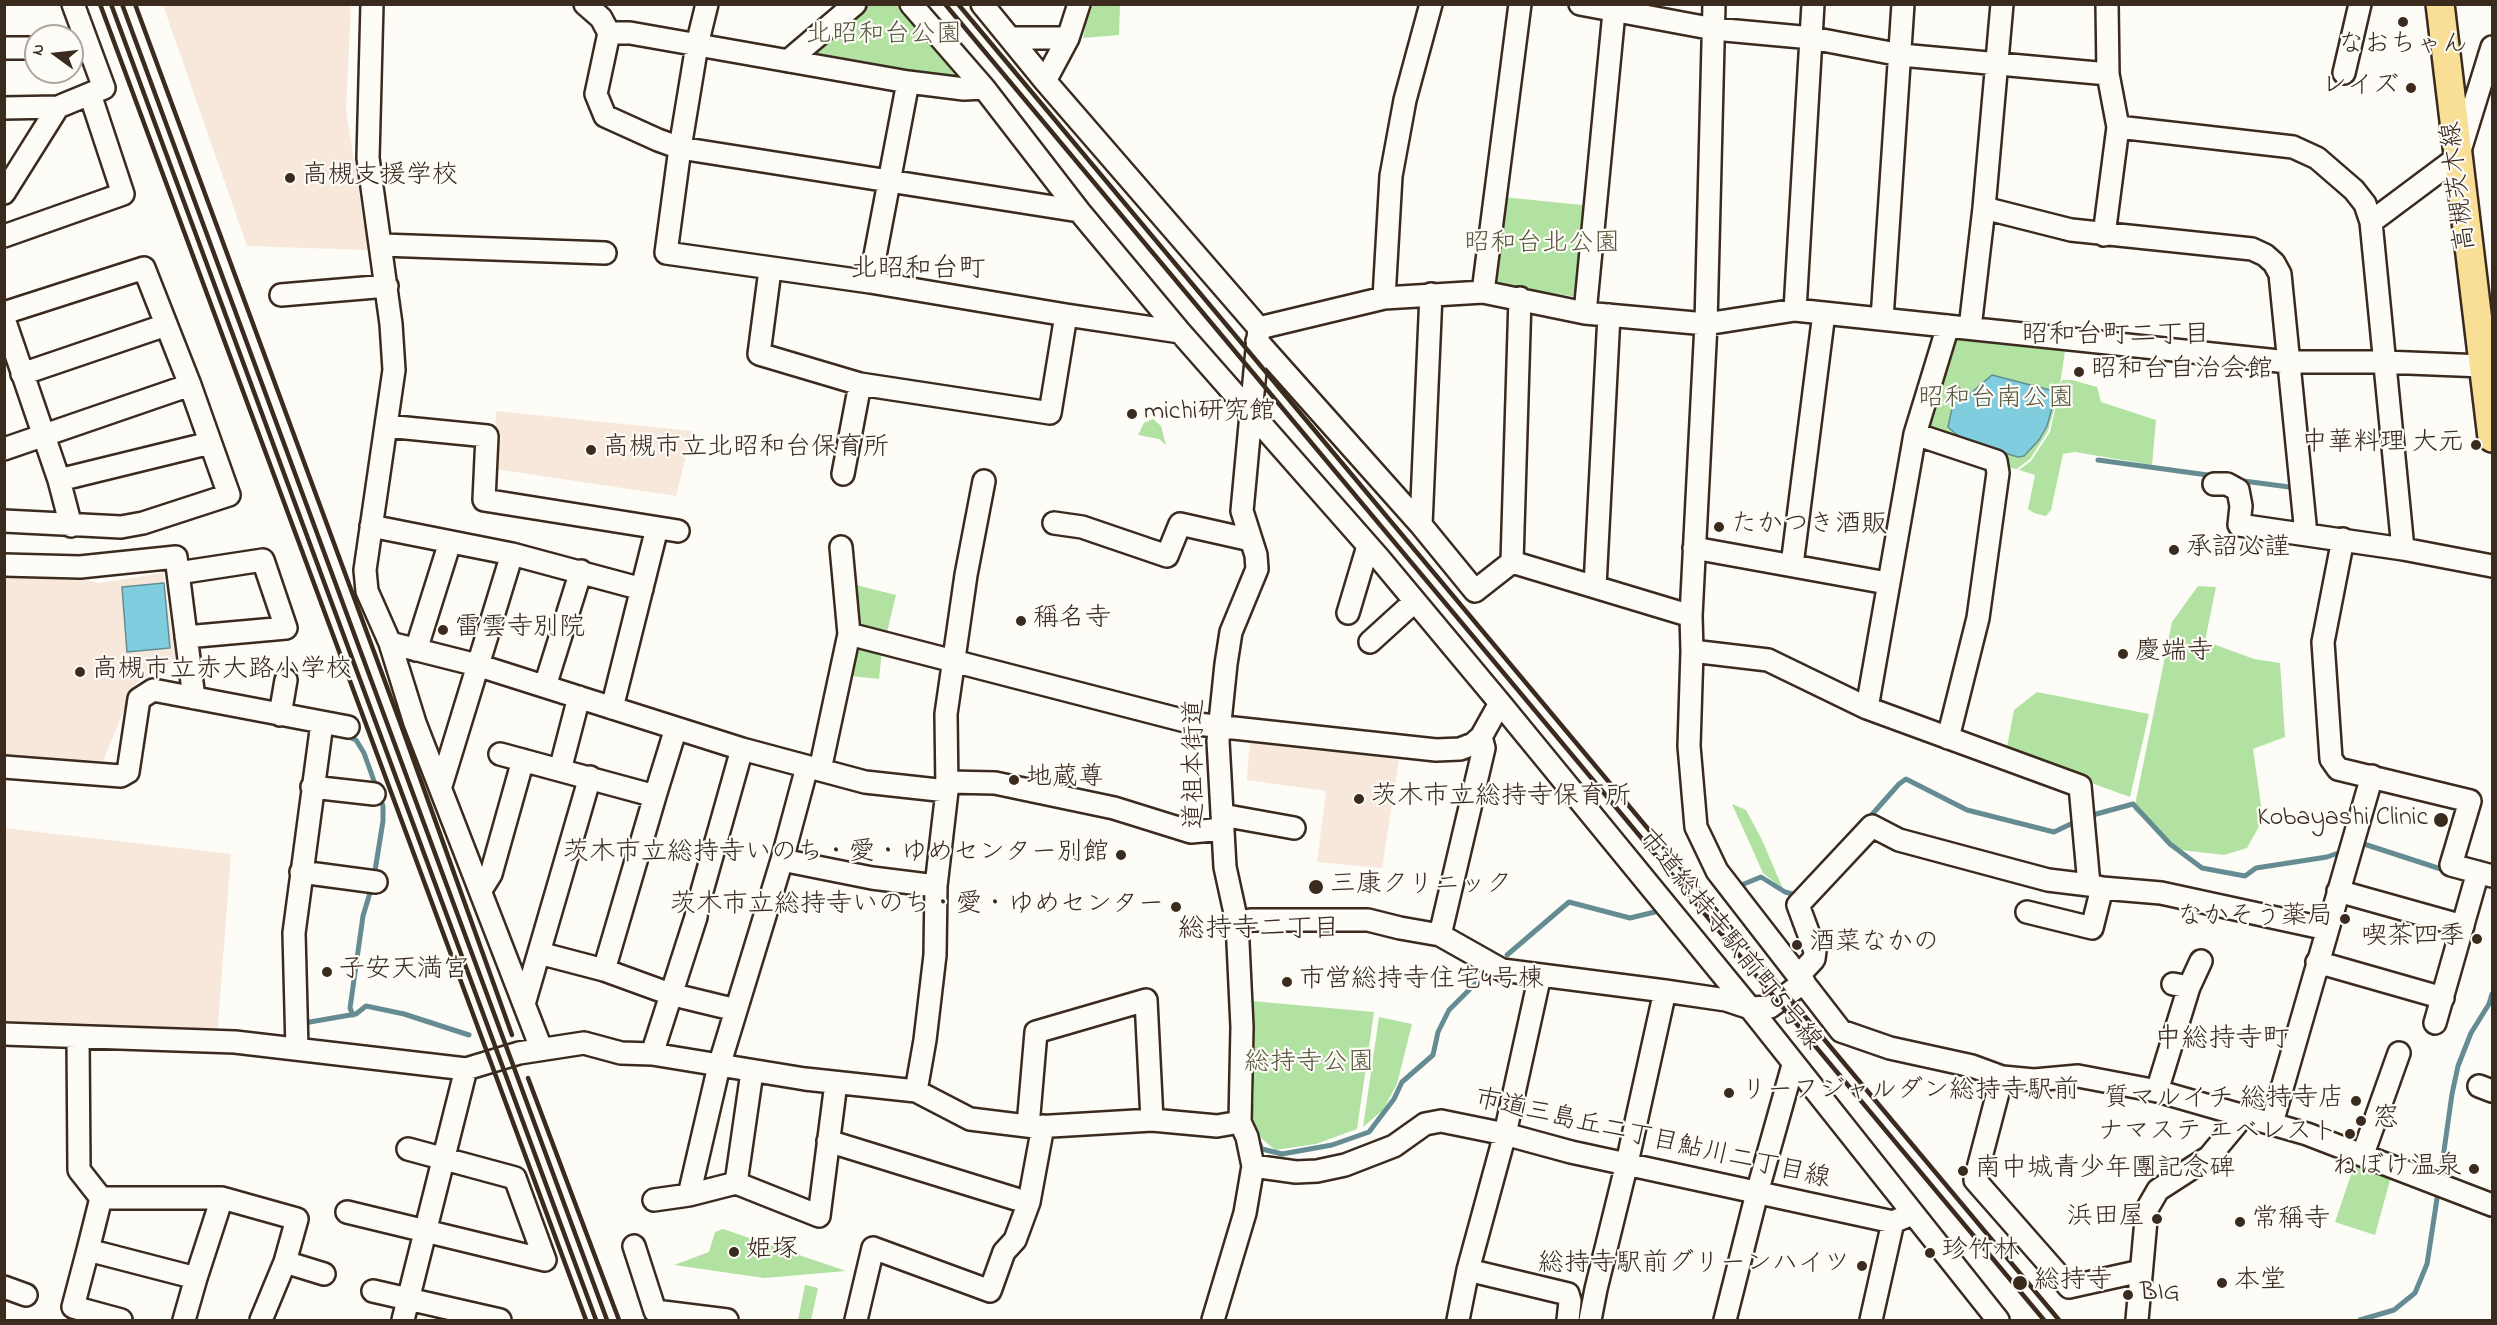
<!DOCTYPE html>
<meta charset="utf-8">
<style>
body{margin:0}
#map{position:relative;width:2497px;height:1325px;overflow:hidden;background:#fdfcf7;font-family:"Indie Flower",sans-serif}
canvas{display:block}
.frame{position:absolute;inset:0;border:6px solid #3b2a1e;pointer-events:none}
.north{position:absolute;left:24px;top:24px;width:60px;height:60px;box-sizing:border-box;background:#fdfcf7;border:2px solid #afa8a0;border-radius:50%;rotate:285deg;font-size:16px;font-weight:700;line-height:24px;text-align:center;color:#3b2a1e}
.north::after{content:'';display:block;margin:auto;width:21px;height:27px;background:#3b2a1e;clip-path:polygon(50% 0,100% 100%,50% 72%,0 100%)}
</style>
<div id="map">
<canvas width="2497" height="1325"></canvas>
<div class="frame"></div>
<div class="north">N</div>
</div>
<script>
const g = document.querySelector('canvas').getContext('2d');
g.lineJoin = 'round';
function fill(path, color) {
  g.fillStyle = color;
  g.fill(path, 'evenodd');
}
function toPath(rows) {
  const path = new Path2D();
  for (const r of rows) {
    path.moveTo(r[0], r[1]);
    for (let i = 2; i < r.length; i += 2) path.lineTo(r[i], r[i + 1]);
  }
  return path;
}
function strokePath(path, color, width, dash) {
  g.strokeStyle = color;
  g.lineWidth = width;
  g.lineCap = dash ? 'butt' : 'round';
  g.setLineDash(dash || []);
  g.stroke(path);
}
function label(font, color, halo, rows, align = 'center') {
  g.font = font + ' "Indie Flower","Klee One",sans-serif';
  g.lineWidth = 4.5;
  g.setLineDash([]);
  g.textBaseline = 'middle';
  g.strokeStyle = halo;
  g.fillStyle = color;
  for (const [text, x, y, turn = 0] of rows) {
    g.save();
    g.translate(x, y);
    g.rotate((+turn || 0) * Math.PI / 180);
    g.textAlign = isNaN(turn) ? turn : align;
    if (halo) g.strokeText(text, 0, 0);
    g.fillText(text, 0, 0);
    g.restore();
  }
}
fill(toPath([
 [163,5,351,5,346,110,368,250,247,246],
 [496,411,692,431,676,496,495,469],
 [5,562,99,583,163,573,176,661,135,684,103,761,5,758],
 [1250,739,1399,760,1382,868,1317,862,1326,791,1247,780],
 [4,828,231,854,217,1037,5,1021]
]), '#f7e8db');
fill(toPath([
 [865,5,901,5,961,75,958,84,815,59,811,53],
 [1090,5,1120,5,1119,35,1083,38],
 [1503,197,1592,206,1578,297,1495,285,1490,279],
 [1960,340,2065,351,2060,384,2062,380,2072,380,2097,387,2101,402,2156,420,2152,465,2075,452,2063,454,2051,510,2046,516,2034,513,2028,509,2035,475,2019,470,2031,461,2050,432,2060,388,2048,431,2030,459,2017,469,2001,466,1920,428,1947,344],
 [1153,419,1161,426,1166,445,1159,439,1138,435,1144,423],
 [852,584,896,595,886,636,857,628],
 [2198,586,2216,587,2205,641,2254,659,2280,663,2285,737,2253,749,2263,819,2247,848,2224,855,2181,850,2134,810,2172,622],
 [854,646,882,650,879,679,851,676],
 [2037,692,2149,714,2130,797,2006,752,2014,710],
 [1732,804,1746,810,1762,840,1783,889,1763,873],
 [1252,1001,1374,1012,1357,1129,1316,1144,1275,1150,1262,1139,1252,1118,1254,1096],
 [1379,1017,1412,1024,1397,1084,1383,1110,1363,1127],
 [2367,1164,2392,1173,2375,1235,2335,1222,2354,1166],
 [723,1229,846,1271,764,1278,674,1265,709,1252,715,1232],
 [805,1285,818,1288,811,1320,798,1320]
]), '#b1e2a2');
const water = toPath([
 [1992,375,2050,390,2054,394,2054,401,2047,426,2039,440,2024,456,2018,457,1964,441,1948,427,1957,385,1964,394,1971,393,1992,375],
 [164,583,170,648,127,652,122,587,164,583]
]);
fill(water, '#80cddf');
strokePath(water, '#648c92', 1.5);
strokePath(toPath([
 [2098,460,2215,476],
 [2236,480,2297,488],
 [344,735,356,740,364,753,383,806,383,821,374,877],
 [2089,816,2133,804,2170,844,2202,868,2245,876,2256,868,2327,857,2344,851],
 [1868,819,1899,784,1906,779,1967,810,2054,832,2077,821],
 [2359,846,2364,844,2447,871],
 [1739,886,1761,877,1785,892,1800,896],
 [1507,955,1569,902,1630,918,1659,911],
 [353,1015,350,1008,363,916,372,886],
 [304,1023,356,1014,366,1006,404,1014,469,1035],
 [1257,1139,1262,1149,1282,1154,1332,1145,1369,1132,1394,1099,1402,1082,1433,1055,1438,1032,1449,1010,1485,974],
 [2440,1179,2452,1094,2458,1066,2471,1033,2489,1004,2492,994],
 [2360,1320,2394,1310,2415,1293,2427,1264,2438,1192]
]), '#648c92', 5);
const minor = toPath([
 [372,4,368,158,391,324,394,370,365,570,367,591,390,643,415,723,541,1048],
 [585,4,601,18,609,33,630,33,908,82,964,89,984,88,1079,211,1180,332,1379,558,1500,703,1750,1008,1998,1320],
 [707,4,697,45,680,148,666,253,870,282,1066,315,1180,332],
 [911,4,984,88],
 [982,4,1045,81,1259,328,1242,511,1256,555,1257,569,1231,632,1226,664,1218,741,1225,867,1237,922,1242,1027,1240,1122,1247,1137,1253,1166,1245,1213,1213,1320],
 [1580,4,1714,29,1812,38,1901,55,2108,74,2118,127,2293,147,2317,158,2354,190,2365,204,2371,222,2403,549],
 [1714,4,1706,324,1691,616,1692,651,1689,746,1696,827,1717,871,1841,1031,1890,1048,1972,1066,2002,1077,2034,1080,2078,1076,2157,1091,2307,1134,2492,1205],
 [2107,4,2108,74],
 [609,33,596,94,605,116,658,140,680,148,1079,211],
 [1010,38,1068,38],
 [4,48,36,48],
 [788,61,855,4],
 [2344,73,2360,4],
 [1045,81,1068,38,1079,4],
 [4,108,58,107],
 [4,193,58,107,104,88,73,4],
 [1984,208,2071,230,2252,249,2265,255,2274,263,2280,274,2306,534],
 [2371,222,2458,157,2492,47],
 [2104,235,2118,127],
 [4,236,123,194,90,94],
 [382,245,605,253],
 [770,270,759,354,860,384,1050,413,1066,315],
 [870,282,908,82],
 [1483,292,1520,4],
 [281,295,387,286],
 [1384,298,1391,176,1405,100,1431,4],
 [1520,298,1512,562,1691,616],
 [1795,310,1813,4],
 [4,313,144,268,190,385,229,495,143,523,121,527,4,521],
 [1585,313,1614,12],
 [4,319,59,480,71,526],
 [1882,319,1903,4],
 [1259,328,1384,298,1483,292,1585,313,1706,324,1795,310,2288,362,2384,362,2483,366],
 [1970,328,1984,208,2002,4],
 [1257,341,1421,525,1475,591,1512,562],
 [22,374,166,325],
 [386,426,487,436,484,500,678,531],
 [1915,434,1996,461,1998,473,1978,618,1948,738],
 [4,449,190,385],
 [843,474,860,384],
 [59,480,210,443],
 [2214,484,2227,484,2238,490,2241,506,2239,525,2403,549,2492,566],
 [1054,523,1082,527,1167,556,1180,524,1251,540],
 [1421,525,1431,294],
 [371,526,512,554,642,589],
 [2343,539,2323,642,2331,759,2338,769,2470,801,2451,865,2492,876],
 [1694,548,1887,583],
 [4,565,80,567,176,557,194,698],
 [1792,565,1824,313],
 [178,573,263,560,286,628,186,637],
 [1595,586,1609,315],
 [1348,613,1368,546],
 [849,634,1197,724,1436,750,1460,749,1473,744,1481,737,1500,703],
 [1370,642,1414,602],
 [390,643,477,665,742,749,865,782,947,791,936,886,935,955,925,1040,916,1091],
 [416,650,450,542],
 [1692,651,1768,660,1867,708,1915,434,1948,326],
 [545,686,581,571],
 [612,708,657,528],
 [1867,708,2080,786,2089,885,2102,888,2092,928,2027,912],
 [280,715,286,680],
 [500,754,655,796,604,970,539,953],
 [4,767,121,776,128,772,139,699,153,690,348,727],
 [560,770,579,697],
 [820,770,849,634,841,547],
 [948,782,995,783,1114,808,1191,832,1223,829],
 [441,786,512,554],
 [312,787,374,794],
 [947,791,946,714,966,575,984,481],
 [655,796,676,728],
 [1222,815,1294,828],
 [782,860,872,878,936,886],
 [301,872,376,882],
 [2102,888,2161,893,2327,929],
 [481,890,491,874,523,760],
 [2338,891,2463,926],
 [1237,922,1252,920,1368,920,1400,928,1440,935,1502,970,1665,991,1726,1000,1750,1008,1770,1007,1804,982],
 [1440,935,1484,748,1481,737],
 [2317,962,2443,998],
 [604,970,670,994,736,1010],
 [1799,975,1814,959,1815,951,1798,905,1872,826,1899,840,2048,880,2089,885],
 [2189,987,2201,961],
 [524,1004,590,777],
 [2435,1023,2478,872],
 [4,1034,235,1042,466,1069,519,1053,584,1043,621,1053,652,1054,805,1079,916,1091,970,1119,1035,1127,1152,1120,1217,1126,1240,1122],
 [78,1037,79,1170,101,1198],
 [297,1049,294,933,322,723],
 [652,1054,696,917,697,909,742,749],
 [2002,1077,1975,1180,2069,1287,2141,1271],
 [2479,1086,2492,1091],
 [2157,1091,2189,987,2173,984],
 [2272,1123,2372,776],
 [1028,1126,1036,1032,1146,1000,1152,1120],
 [828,1141,1016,1199],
 [2363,1154,2399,1053],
 [1253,1166,1296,1172,1317,1171,1345,1165,1394,1146,1425,1124,1441,1121,1505,1134,1571,1152,1893,1222,1912,1214],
 [736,1183,752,1072],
 [689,1195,719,1066,782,860,807,767],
 [101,1198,222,1198,196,1278,88,1250,101,1198],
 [222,1198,297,1219,285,1262,261,1320],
 [654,1200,689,1195,736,1183,819,1216,836,1083],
 [347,1212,545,1260,515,1178,408,1149],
 [634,1246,655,1311,727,1320],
 [88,1250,73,1307,121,1320],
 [285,1262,324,1274],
 [1468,1270,1568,1294,1570,1301,1568,1320],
 [4,1287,26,1295],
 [373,1291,500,1320],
 [184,1320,196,1278],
 [403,1320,466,1069],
 [856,1320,873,1248,990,1291,1004,1252,1015,1240,1029,1202,1043,1126],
 [1458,1320,1468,1270,1505,1134,1540,975],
 [1590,1320,1596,1289,1627,1163,1665,991],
 [1725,1320,1757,1193,1793,1065],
 [1871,1320,1893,1222],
 [2137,1320,2147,1209,2158,1190,2209,1157,2244,1115]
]);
const major = toPath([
 [2440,4,2492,438]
]);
strokePath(minor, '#3b2a1e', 26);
strokePath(major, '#3b2a1e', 32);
strokePath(minor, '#fdfcf7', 21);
strokePath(major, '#f9df96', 27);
strokePath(toPath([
 [100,4,586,1320],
 [111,4,596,1320],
 [122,4,607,1320],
 [135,4,401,725,512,1035],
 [945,4,2044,1320],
 [958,4,2059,1320],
 [528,1078,619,1320]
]), '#3b2a1e', 4.5);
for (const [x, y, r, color] of [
 [2403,22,6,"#3b2a1e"],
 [2411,88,6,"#3b2a1e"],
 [290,178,6,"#3b2a1e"],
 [2079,372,6,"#3b2a1e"],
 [1132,414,6,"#3b2a1e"],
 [2476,445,6,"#3b2a1e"],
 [591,450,6,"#3b2a1e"],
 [1719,527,6,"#3b2a1e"],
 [2174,550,6,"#3b2a1e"],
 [1021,621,6,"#3b2a1e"],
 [443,630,6,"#3b2a1e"],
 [2123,654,6,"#3b2a1e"],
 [80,672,6,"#3b2a1e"],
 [1014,780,6,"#3b2a1e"],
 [1359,799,6,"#3b2a1e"],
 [2441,820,8,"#3b2a1e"],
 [1121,855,6,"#3b2a1e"],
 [1316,887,8,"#3b2a1e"],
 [1176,907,6,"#3b2a1e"],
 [2345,919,6,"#3b2a1e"],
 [2477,939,6,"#3b2a1e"],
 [1797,945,6,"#3b2a1e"],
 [327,972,6,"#3b2a1e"],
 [1287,982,6,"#3b2a1e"],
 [1729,1093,6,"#3b2a1e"],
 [2356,1101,6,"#3b2a1e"],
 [2361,1121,6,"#3b2a1e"],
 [2350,1134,6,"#3b2a1e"],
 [2474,1169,6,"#3b2a1e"],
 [1963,1171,6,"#3b2a1e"],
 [2157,1219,6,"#3b2a1e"],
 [2240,1222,6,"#3b2a1e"],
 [734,1252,6,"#3b2a1e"],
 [1930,1253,6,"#3b2a1e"],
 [1862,1266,6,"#3b2a1e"],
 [2020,1283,8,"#3b2a1e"],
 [2222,1283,6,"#3b2a1e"],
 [2128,1295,6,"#3b2a1e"]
]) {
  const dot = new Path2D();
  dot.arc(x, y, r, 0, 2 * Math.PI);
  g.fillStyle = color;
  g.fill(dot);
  strokePath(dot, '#fdfcf7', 2);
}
label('26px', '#58583f', '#fdfcf7', [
 ["北昭和台公園",884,37],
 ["昭和台北公園",1542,246],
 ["昭和台南公園",1996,401],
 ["総持寺公園",1309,1065]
]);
label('26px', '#3b2a1e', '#fdfcf7', [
 ["なおちゃん",2403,47,"center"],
 ["レイズ",2399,88,"right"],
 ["高槻支援学校",302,178],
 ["昭和台自治会館",2091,372],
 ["michi研究館",1144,414],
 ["中華料理 大元",2464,445,"right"],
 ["高槻市立北昭和台保育所",603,450],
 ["たかつき酒販",1731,527],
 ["承詔必謹",2186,550],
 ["稱名寺",1033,621],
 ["雷雲寺別院",455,630],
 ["慶端寺",2135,654],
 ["高槻市立赤大路小学校",92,672],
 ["地蔵尊",1026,780],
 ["茨木市立総持寺保育所",1371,799],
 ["Kobayashi Clinic",2428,820,"right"],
 ["茨木市立総持寺いのち・愛・ゆめセンター別館",1109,855,"right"],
 ["三康クリニック",1330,887],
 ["茨木市立総持寺いのち・愛・ゆめセンター",1164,907,"right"],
 ["なかそう薬局",2333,919,"right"],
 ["喫茶四季",2465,939,"right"],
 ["酒菜なかの",1809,945],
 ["子安天満宮",339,972],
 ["市営総持寺住宅4号棟",1299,982],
 ["リーフジャルダン総持寺駅前",1741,1093],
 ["質マルイチ 総持寺店",2344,1101,"right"],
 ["窓",2373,1121],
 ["ナマステ エベレスト",2338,1134,"right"],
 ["ねぼけ温泉",2462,1169,"right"],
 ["南中城青少年團記念碑",1975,1171],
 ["浜田屋",2145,1219,"right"],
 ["常稱寺",2252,1222],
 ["姫塚",746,1252],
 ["珍竹林",1942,1253],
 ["総持寺駅前グリーンハイツ",1850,1266,"right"],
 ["総持寺",2034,1283],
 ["本堂",2234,1283],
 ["BIG",2140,1295]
], 'left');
label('26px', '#3b2a1e', '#fdfcf7', [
 ["高槻茨木線",2461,186,-97],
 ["道祖本街道",1197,764,-90],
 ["市道総持寺駅前町5号線",1728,941,51],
 ["市道三島丘二丁目鮎川二丁目線",1652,1141,13]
]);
label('27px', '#3b2a1e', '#fdfcf7', [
 ["北昭和台町",918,272],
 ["昭和台町二丁目",2116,338],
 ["総持寺二丁目",1259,932],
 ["中総持寺町",2222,1042]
]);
</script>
